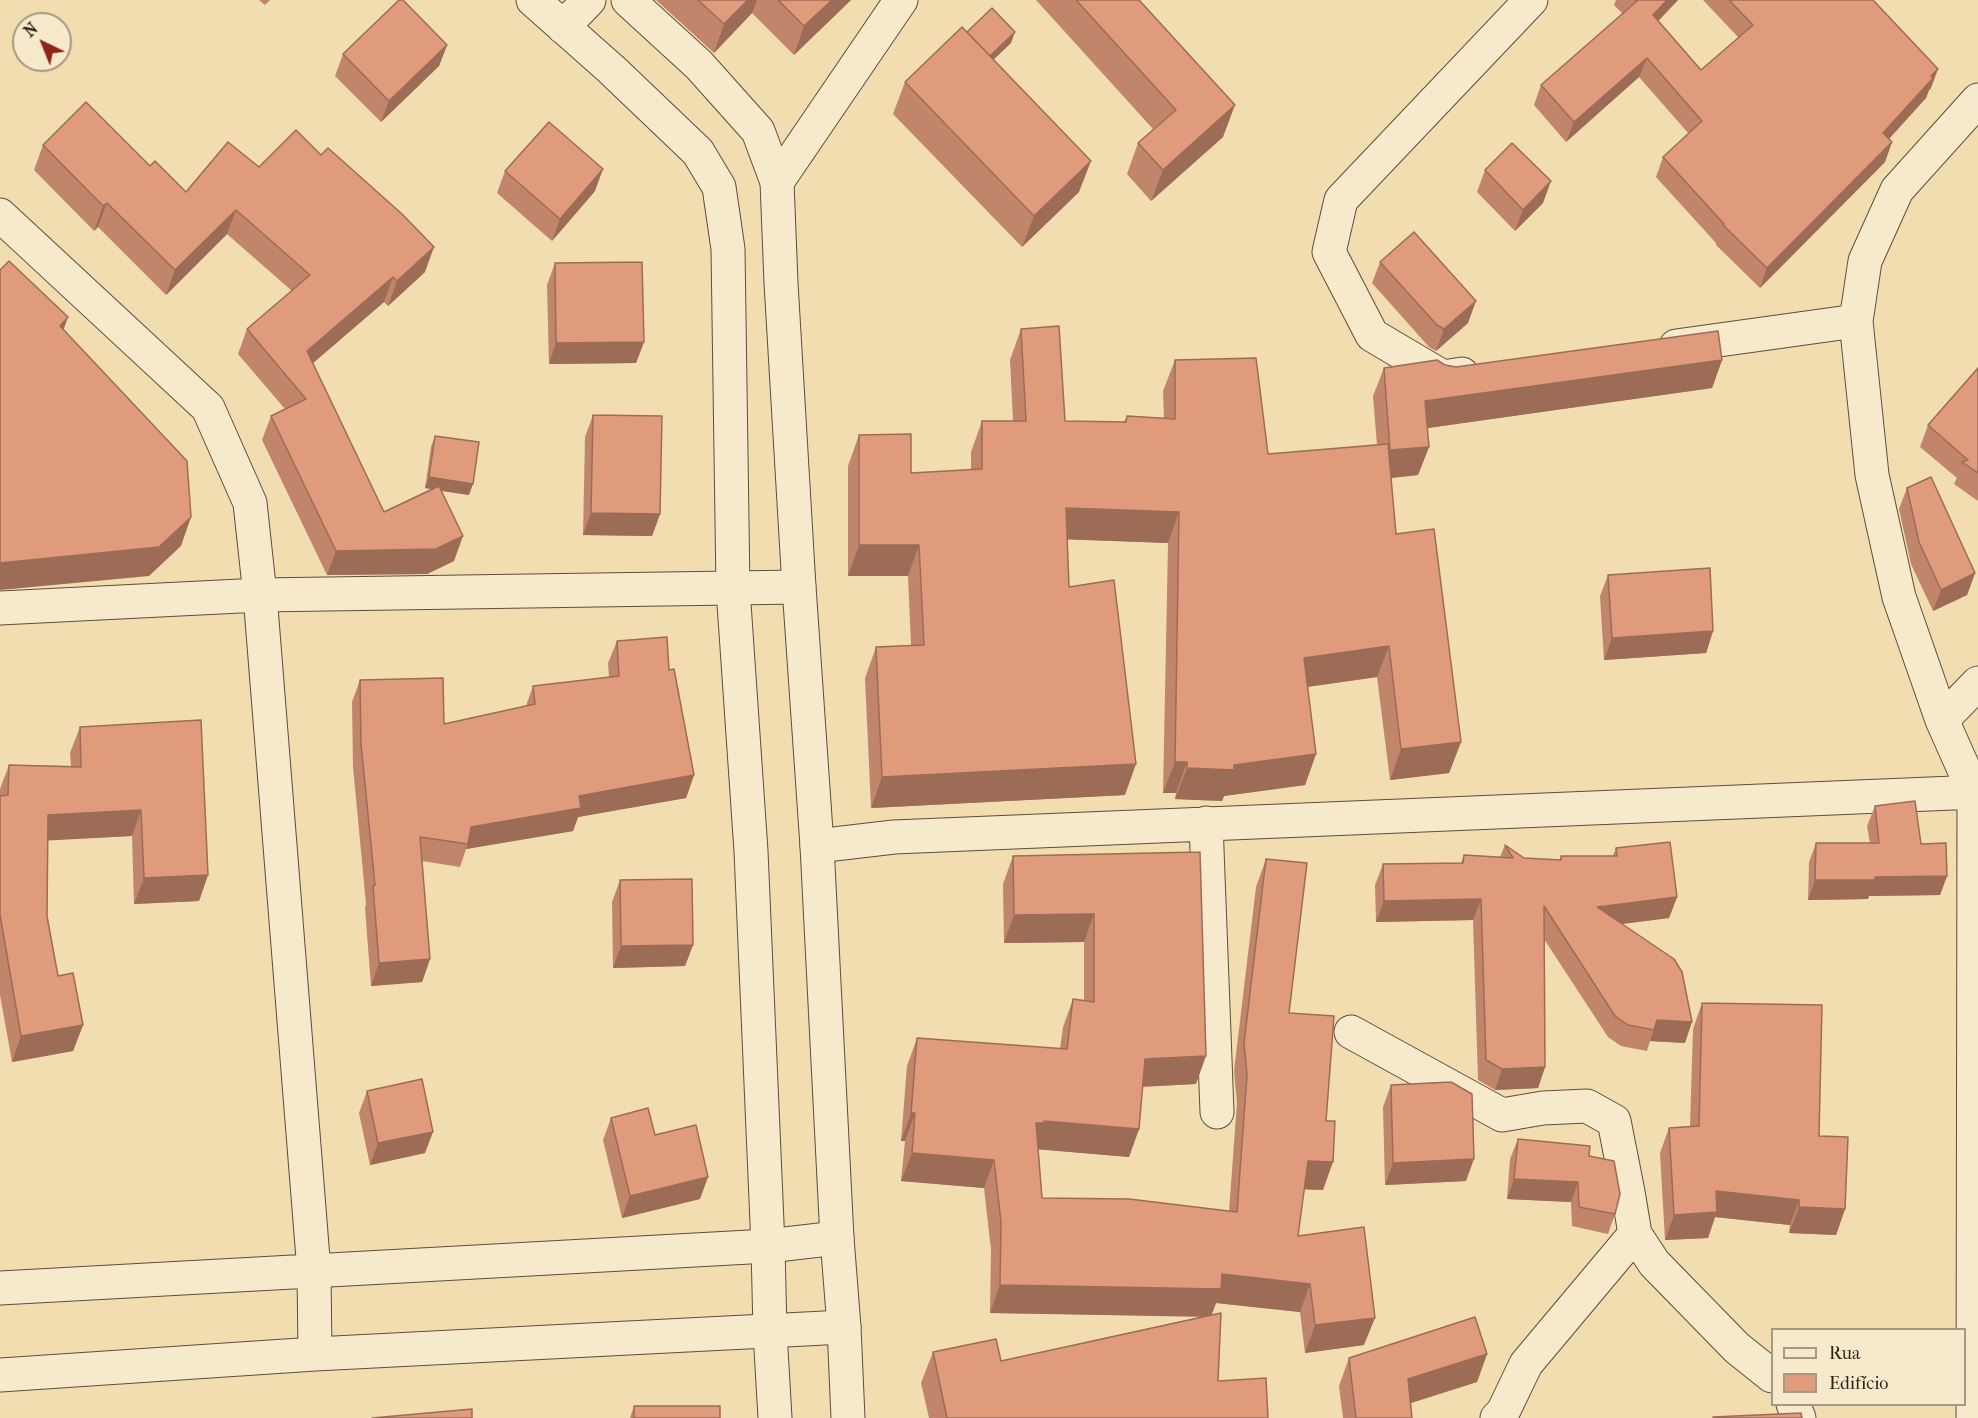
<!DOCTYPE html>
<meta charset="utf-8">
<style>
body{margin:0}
#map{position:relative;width:1978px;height:1418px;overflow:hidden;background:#f1ddb0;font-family:"IM FELL French Canon",serif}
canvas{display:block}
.legend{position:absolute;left:1771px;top:1328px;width:195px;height:78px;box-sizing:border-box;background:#f6e9cc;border:2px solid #a59884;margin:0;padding:8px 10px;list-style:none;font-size:18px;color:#2c1f17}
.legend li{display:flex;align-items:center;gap:12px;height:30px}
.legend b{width:30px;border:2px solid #a59884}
.north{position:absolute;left:12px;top:12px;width:60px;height:60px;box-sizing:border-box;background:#f6e9cc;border:2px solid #a59884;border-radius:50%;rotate:317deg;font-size:16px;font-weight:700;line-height:24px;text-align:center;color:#2c1f17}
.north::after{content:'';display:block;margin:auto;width:21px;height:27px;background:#8f2418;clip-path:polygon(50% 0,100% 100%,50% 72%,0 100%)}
</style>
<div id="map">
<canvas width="1978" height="1418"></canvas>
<ul class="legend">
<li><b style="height:8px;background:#f6e9cc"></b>Rua</li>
<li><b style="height:16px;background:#df9b7c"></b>Edifício</li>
</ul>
<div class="north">N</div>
</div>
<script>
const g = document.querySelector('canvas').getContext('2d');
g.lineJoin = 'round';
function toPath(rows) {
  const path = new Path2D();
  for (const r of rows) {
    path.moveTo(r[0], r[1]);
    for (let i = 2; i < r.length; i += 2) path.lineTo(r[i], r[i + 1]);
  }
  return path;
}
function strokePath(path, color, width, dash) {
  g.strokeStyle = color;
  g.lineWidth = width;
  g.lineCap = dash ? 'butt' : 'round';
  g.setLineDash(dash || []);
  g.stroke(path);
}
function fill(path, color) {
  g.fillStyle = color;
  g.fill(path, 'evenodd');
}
const minor = toPath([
 [777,182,901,0],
 [0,215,208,408,250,503,260,595,314,1271,315,1354],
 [1676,346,1856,321],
 [1462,374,1443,377,1372,335,1329,252,1341,200,1531,0],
 [0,608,260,595,799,587],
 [1942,720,1978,683],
 [1206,823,1217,1112],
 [817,846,894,837,1978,792],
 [1351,1032,1502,1115,1543,1108,1587,1106,1614,1121,1628,1192,1635,1234,1654,1263,1737,1348,1772,1376],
 [0,1288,768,1246,837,1238],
 [0,1375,315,1354,844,1327],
 [1793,1404,1799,1418],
 [1497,1418,1503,1412,1526,1364,1635,1234],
 [1973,1418,1974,792,1942,720,1899,597,1872,475,1856,321,1865,261,1897,190,1978,100]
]);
const tertiary = toPath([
 [533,0,611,69,698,152,719,187,728,249,733,589,751,851,768,1246,770,1332,775,1418],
 [628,0,699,65,758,131,777,182,781,283,799,587,817,846,837,1238,844,1327,848,1418],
 [563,27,589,0]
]);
strokePath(minor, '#5d4e3d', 35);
strokePath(tertiary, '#5d4e3d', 35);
strokePath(minor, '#f6e9cc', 33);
strokePath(tertiary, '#f6e9cc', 33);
fill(toPath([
 [259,0,270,0,265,5],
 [656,0,851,0,794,55,752,13,714,53],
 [1036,0,1139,0,1223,137,1151,201,1127,174,1138,143,1153,129],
 [1616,0,1678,0,1658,21,1701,70,1739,38,1703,0,1873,0,1931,88,1929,90,1926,98,1889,139,1892,142,1885,162,1760,288,1716,245,1716,243,1656,177,1663,157,1689,134,1639,77,1566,142,1534,105,1541,85,1623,14,1614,5],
 [967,32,1011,43,993,60,1079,192,1022,247,893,114,905,82],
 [447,45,439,66,381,122,335,76,343,54],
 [43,145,150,166,186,192,259,167,425,272,388,306,384,302,313,363,384,512,431,489,425,488,431,447,435,436,469,495,441,491,454,561,427,574,327,575,262,440,271,416,285,409,238,354,247,329,292,291,227,234,166,295,98,227,94,231,34,170],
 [1485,170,1543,203,1515,231,1477,192],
 [505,171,595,191,552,241,497,193],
 [1380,262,1468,323,1436,351,1429,347,1372,283],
 [555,263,644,342,636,363,549,364,547,285],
 [1021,329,1065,421,1124,422,1127,416,1164,418,1163,391,1175,360,1268,454,1377,445,1373,396,1384,368,1445,365,1456,367,1722,360,1712,388,1427,428,1429,447,1418,475,1391,478,1396,534,1461,742,1449,773,1390,780,1377,677,1307,687,1316,754,1305,785,1224,796,1222,801,1175,799,1176,793,1163,793,1168,543,1067,539,1069,587,1125,795,871,808,865,678,876,647,911,645,908,576,848,576,848,466,859,435,911,473,971,470,971,452,982,421,1013,421,1010,360],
 [1978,369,1978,501,1954,484,1957,478,1920,447,1928,425],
 [593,415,660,514,652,536,583,535,585,437],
 [1907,488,1975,573,1967,595,1933,611,1911,564,1899,509],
 [1608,575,1713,631,1706,653,1604,660,1600,596],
 [617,641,669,670,694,775,686,798,578,817,573,831,466,849,460,867,422,861,430,959,422,982,371,986,365,908,366,904,353,767,352,702,360,680,444,724,526,706,533,686,609,677,608,663],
 [80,727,208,875,199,901,134,904,132,836,48,840,47,916,58,976,83,1025,73,1051,12,1062,0,995,0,789,9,765,71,766,70,753],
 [1875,806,1921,844,1947,876,1940,895,1869,896,1868,899,1808,900,1809,862,1816,843,1870,843,1867,826],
 [1505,845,1524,858,1560,860,1561,856,1613,856,1616,848,1677,897,1669,918,1622,924,1685,1043,1650,1041,1647,1051,1621,1046,1608,1037,1544,939,1545,1067,1538,1088,1495,1090,1478,1080,1473,920,1376,922,1375,885,1383,864,1461,863,1464,855,1500,857],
 [1200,852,1196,1084,1142,1087,1139,1129,1129,1157,1038,1149,1042,1198,1229,1211,1237,1103,1234,1071,1256,887,1266,859,1289,1013,1326,1121,1323,1190,1304,1189,1298,1236,1364,1345,1305,1353,1300,1312,1216,1303,1211,1315,1218,1381,1268,1418,929,1418,921,1383,933,1352,1001,1361,1204,1316,990,1313,991,1250,984,1188,901,1181,905,1141,901,1141,907,1066,917,1038,1060,1049,1063,1027,1073,999,1084,1001,1084,942,1004,943,1003,884,1013,856],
 [620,880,693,945,685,966,613,968,612,902],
 [1702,1003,1819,1136,1845,1209,1836,1235,1789,1233,1790,1225,1715,1217,1708,1238,1665,1240,1660,1153,1669,1128,1690,1126,1693,1029],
 [1391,1085,1466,1181,1385,1185,1383,1107],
 [367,1091,425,1153,370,1165,359,1113],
 [611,1118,655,1135,700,1199,622,1218,603,1140],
 [1518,1139,1589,1156,1615,1214,1608,1234,1572,1226,1571,1202,1507,1199,1510,1159],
 [1487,1354,1477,1382,1411,1403,1412,1418,1343,1418,1339,1386,1349,1358],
 [634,1406,720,1418,630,1418]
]), '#c0856b');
fill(toPath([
 [748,0,757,0,752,13,714,53,724,24],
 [832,0,851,0,794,55,804,26],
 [1667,0,1678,0,1646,34,1653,15],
 [1015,32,1011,43,973,79,977,68],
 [447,45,439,66,381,122,389,101],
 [1647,58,1639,77,1566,142,1574,122],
 [1938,69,1931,88,1929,90,1926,98,1876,153,1883,133,1931,76],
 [1235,105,1223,137,1151,201,1163,170],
 [1892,142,1885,162,1760,288,1767,268],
 [1091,161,1079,192,1022,247,1034,216],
 [603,169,595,191,552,241,560,219],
 [1551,181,1543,203,1515,231,1523,210],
 [107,203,98,227,94,231,103,206],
 [236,210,227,234,166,295,175,270],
 [434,247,425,272,388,306,397,281],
 [393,277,384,302,298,376,307,351],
 [1476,301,1468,323,1436,351,1444,329],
 [68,317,58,346,60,326],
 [644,342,636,363,549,364,556,343],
 [1722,360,1712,388,1414,430,1425,401],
 [1429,447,1418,475,1380,479,1390,450],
 [429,477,473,484,469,495,425,488],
 [1066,508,1179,512,1168,543,1055,539],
 [591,513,660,514,652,536,583,535],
 [191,517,181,546,149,576,0,590,0,563],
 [463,536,454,561,427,574,327,575,336,551],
 [859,545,919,545,908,576,848,576],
 [1975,573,1967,595,1933,611,1941,590],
 [1713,631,1706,653,1604,660,1612,638],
 [1389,646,1377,677,1292,689,1304,658],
 [1461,742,1449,773,1390,780,1401,749],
 [1316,754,1305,785,1224,796,1222,801,1175,799,1187,768,1234,765],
 [1175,762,1187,762,1176,793,1163,793],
 [1136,764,1125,795,871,808,882,777],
 [694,775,686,798,578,817,573,831,466,849,468,844,471,827,579,796],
 [141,810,132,836,39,841,48,815],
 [208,875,199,901,134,904,144,878],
 [1947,876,1940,895,1869,896,1868,899,1808,900,1815,880,1875,877],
 [1677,897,1669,918,1589,928,1597,907],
 [1481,899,1473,920,1376,922,1384,901],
 [1094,914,1084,942,1004,943,1014,915],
 [693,945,685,966,613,968,621,946],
 [430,959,422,982,371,986,379,963],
 [1657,1020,1692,1022,1685,1043,1650,1041,1654,1030],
 [83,1025,73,1051,12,1062,21,1036],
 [1206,1056,1196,1084,1134,1087,1145,1059],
 [1545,1067,1538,1088,1495,1090,1502,1069],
 [911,1113,915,1113,905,1141,901,1141],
 [1044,1121,1139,1129,1129,1157,1034,1149,1036,1123],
 [433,1132,425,1153,370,1165,378,1143],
 [912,1153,994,1160,984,1188,901,1181],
 [1474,1159,1466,1181,1385,1185,1393,1163],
 [1308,1161,1333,1162,1323,1190,1298,1189],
 [708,1177,700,1199,622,1218,630,1196],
 [1514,1179,1578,1182,1571,1202,1507,1199],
 [1716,1191,1799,1200,1790,1225,1715,1217,1708,1238,1665,1240,1674,1215],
 [1799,1207,1845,1209,1836,1235,1789,1233],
 [1222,1274,1310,1284,1300,1312,1216,1303,1211,1317,990,1313,1000,1285],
 [1375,1318,1364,1345,1305,1353,1315,1325],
 [1487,1354,1477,1382,1398,1407,1408,1379]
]), '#9c6c57');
const building = toPath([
 [399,0,403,0,447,45,389,101,343,54,399,0],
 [698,0,748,0,724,24,698,0],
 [778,0,832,0,804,26,778,0],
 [1076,0,1139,0,1235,105,1163,170,1138,143,1176,110,1076,0],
 [1635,0,1667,0,1653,15,1701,70,1753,25,1729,0,1873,0,1938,69,1931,76,1933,78,1883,133,1892,142,1767,268,1723,225,1724,224,1663,157,1702,121,1647,58,1574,122,1541,85,1637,1,1635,0],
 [992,8,1015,32,990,56,967,32,992,8],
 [962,27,1091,161,1034,216,905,82,962,27],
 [86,102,150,166,155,161,186,192,228,142,259,167,296,130,321,155,328,148,402,214,434,247,397,281,393,277,307,351,384,512,439,486,463,536,436,549,336,551,271,416,306,399,247,329,310,275,236,210,175,270,107,203,103,206,43,145,86,102],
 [549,122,603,169,560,219,505,171,549,122],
 [1512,143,1551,181,1523,210,1485,170,1512,143],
 [1414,232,1476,301,1444,329,1437,325,1380,262,1414,232],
 [9,261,68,317,60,326,187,461,191,517,159,547,0,563,0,270,9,261],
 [642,262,644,342,556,343,555,263,642,262],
 [1059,326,1065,421,1126,422,1127,416,1175,419,1175,360,1256,358,1268,454,1388,444,1396,534,1434,529,1461,742,1401,749,1389,646,1304,658,1316,754,1234,765,1234,770,1187,768,1187,762,1175,762,1179,512,1066,508,1069,587,1114,580,1136,764,882,777,876,647,924,645,919,545,859,545,859,435,911,434,911,473,982,469,982,421,1026,421,1021,329,1059,326],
 [1718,331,1722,360,1425,401,1429,447,1390,450,1384,368,1437,360,1445,365,1456,367,1718,331],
 [1978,368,1978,473,1962,462,1968,460,1928,425,1978,368],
 [593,415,662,416,660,514,591,513,593,415],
 [435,436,479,442,473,484,429,477,435,436],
 [1931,477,1975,573,1941,590,1919,542,1907,488,1931,477],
 [1710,568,1713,631,1612,638,1608,575,1710,568],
 [667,637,669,670,674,669,694,775,579,796,581,808,471,827,468,844,420,837,430,959,379,963,373,886,375,885,361,744,360,680,443,678,444,724,535,704,533,686,619,676,617,641,667,637],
 [201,720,208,875,144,878,141,810,48,815,47,916,58,976,73,973,83,1025,21,1036,0,915,0,796,8,795,9,765,81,767,80,727,201,720],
 [1915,801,1921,844,1946,843,1947,876,1875,877,1875,880,1815,880,1816,843,1879,843,1875,806,1915,801],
 [1670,842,1677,897,1597,907,1674,959,1682,972,1692,1022,1657,1020,1654,1030,1628,1025,1615,1016,1544,906,1545,1067,1502,1069,1486,1060,1481,899,1384,901,1383,864,1463,863,1464,855,1513,858,1505,845,1524,858,1561,860,1561,856,1617,856,1616,848,1670,842],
 [1200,852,1206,1056,1145,1059,1139,1129,1044,1121,1043,1123,1036,1123,1042,1198,1129,1199,1237,1212,1247,1075,1244,1043,1266,859,1307,863,1289,1013,1334,1016,1326,1121,1335,1121,1333,1162,1308,1161,1298,1236,1364,1227,1375,1318,1315,1325,1310,1284,1222,1274,1221,1289,1000,1285,1001,1222,994,1160,912,1153,915,1113,911,1113,917,1038,1067,1049,1073,999,1094,1002,1094,914,1014,915,1013,856,1200,852],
 [692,879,693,945,621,946,620,880,692,879],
 [1702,1003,1822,1005,1819,1136,1848,1137,1845,1209,1799,1207,1799,1200,1716,1191,1717,1212,1674,1215,1669,1128,1699,1126,1702,1003],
 [422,1079,433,1132,378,1143,367,1091,422,1079],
 [1451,1082,1472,1094,1474,1159,1393,1163,1391,1085,1451,1082],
 [648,1108,655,1135,696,1125,708,1177,630,1196,611,1118,648,1108],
 [1518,1139,1590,1146,1589,1156,1614,1161,1620,1194,1615,1214,1579,1207,1578,1182,1514,1179,1518,1139],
 [1221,1313,1218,1381,1266,1378,1268,1418,947,1418,933,1352,996,1339,1001,1361,1221,1313],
 [1475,1317,1487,1354,1408,1379,1412,1418,1356,1418,1349,1358,1475,1317],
 [634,1406,720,1406,720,1418,634,1418,634,1406],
 [472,1409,472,1418,372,1418,472,1409],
 [1801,1413,1802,1418,1713,1418,1713,1417,1801,1413]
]);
fill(building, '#df9b7c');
strokePath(building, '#9c6c57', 1.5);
</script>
